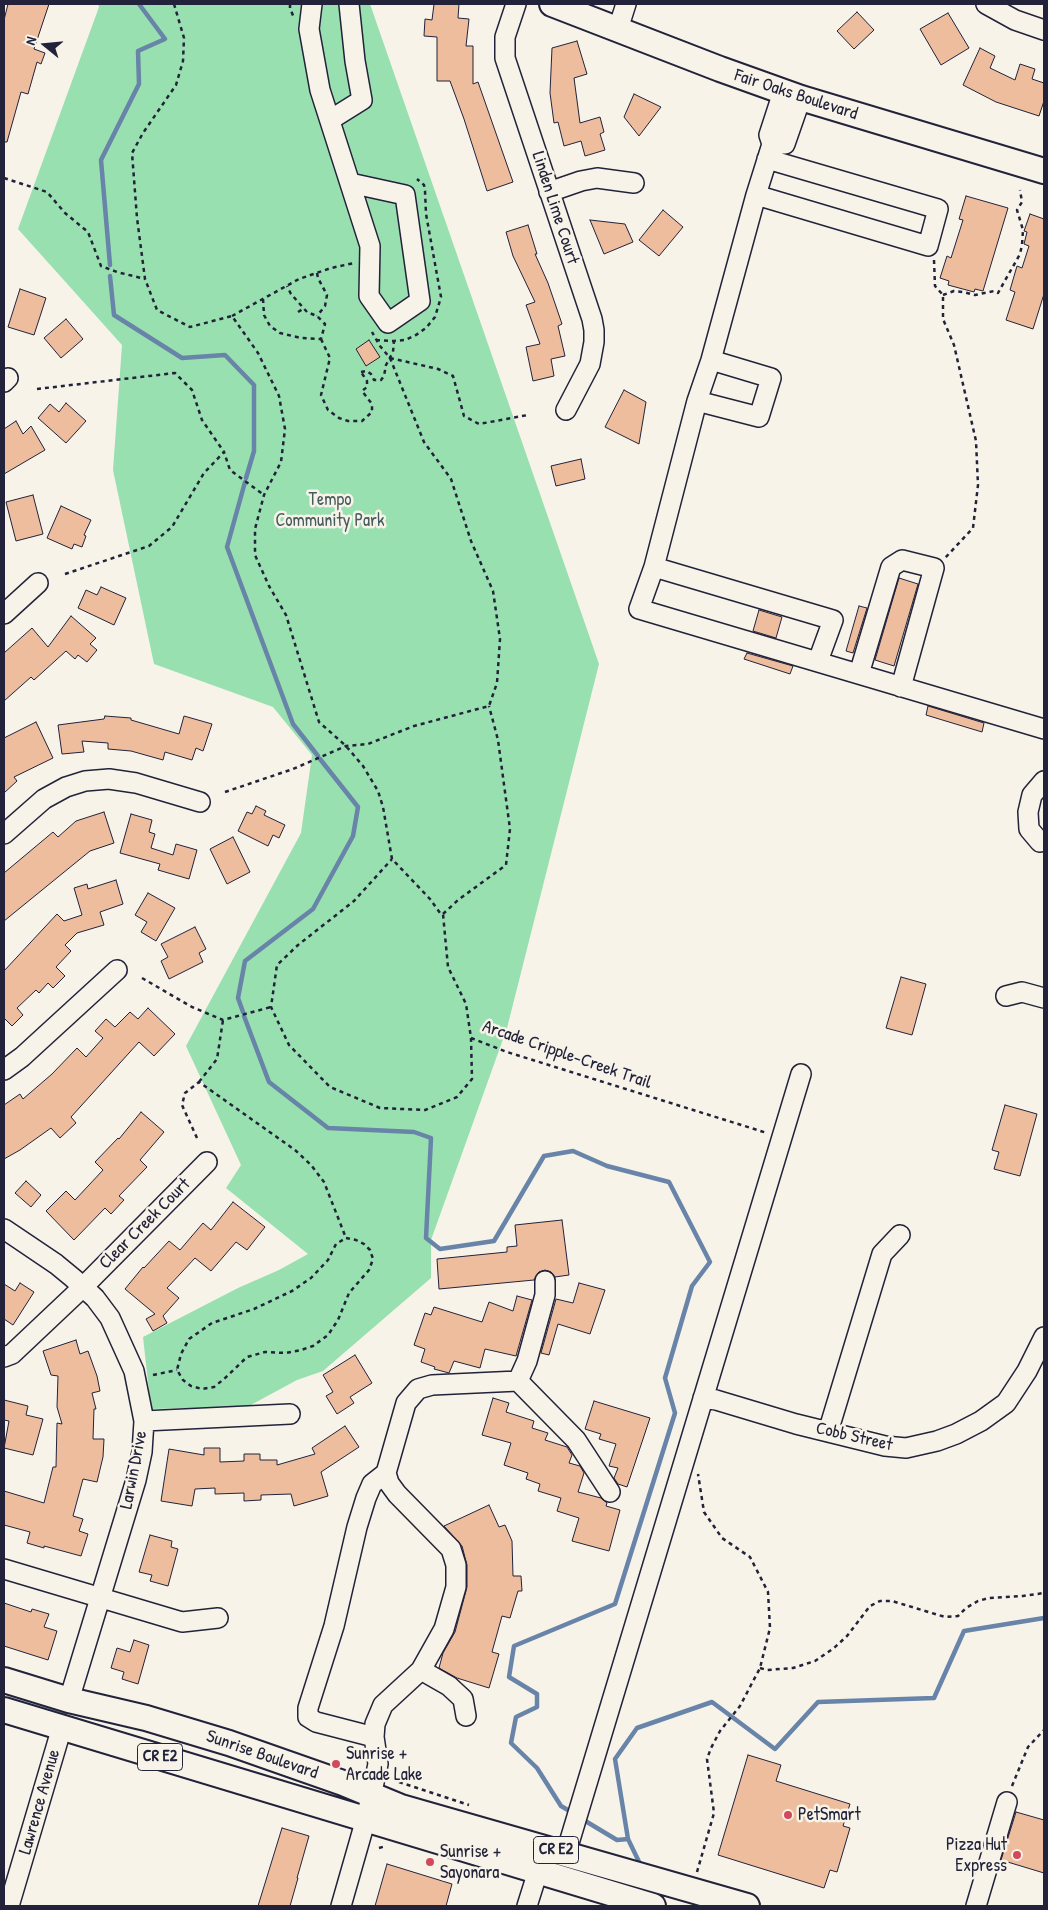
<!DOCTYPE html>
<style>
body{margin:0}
#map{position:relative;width:1048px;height:1910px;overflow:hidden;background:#f7f3e8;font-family:"Patrick Hand",sans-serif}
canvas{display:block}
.frame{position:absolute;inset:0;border:5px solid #22223b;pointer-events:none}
.north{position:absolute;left:20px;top:20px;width:50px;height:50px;-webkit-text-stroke:4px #f7f3e8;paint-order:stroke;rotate:287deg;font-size:14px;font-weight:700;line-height:20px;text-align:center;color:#22223b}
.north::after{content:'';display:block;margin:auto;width:18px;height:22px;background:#22223b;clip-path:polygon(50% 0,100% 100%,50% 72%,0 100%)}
</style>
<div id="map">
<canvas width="1048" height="1910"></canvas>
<div class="frame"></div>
<div class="north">N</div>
</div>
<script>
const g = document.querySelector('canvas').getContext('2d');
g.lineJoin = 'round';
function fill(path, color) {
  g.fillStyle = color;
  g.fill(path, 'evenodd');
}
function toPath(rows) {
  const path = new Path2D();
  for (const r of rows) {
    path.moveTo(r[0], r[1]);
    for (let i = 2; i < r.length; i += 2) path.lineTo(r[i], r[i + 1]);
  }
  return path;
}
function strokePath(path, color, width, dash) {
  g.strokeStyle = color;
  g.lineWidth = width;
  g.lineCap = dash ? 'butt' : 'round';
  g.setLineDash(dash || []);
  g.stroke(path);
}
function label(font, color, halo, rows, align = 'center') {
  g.font = font + ' "Patrick Hand",sans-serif';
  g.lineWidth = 5;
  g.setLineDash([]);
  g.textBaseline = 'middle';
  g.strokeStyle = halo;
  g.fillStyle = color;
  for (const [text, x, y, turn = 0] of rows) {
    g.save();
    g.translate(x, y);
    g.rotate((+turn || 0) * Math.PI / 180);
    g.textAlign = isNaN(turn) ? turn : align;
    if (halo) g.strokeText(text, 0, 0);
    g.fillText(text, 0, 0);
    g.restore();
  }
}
fill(toPath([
 [98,4,370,4,599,664,507,1028,431,1240,431,1278,323,1371,297,1380,247,1407,151,1409,143,1337,238,1288,279,1270,308,1254,226,1188,241,1165,186,1046,301,833,312,755,273,707,154,664,113,470,122,345,18,229,99,7]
]), '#98e0af');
strokePath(toPath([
 [110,265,101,160,139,84,138,51,165,39,139,4],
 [110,276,114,315,182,358,225,355,254,385,254,451,246,478],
 [245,482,227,547,293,724,318,756],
 [243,1012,238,998,245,961,313,909,353,836,358,807,320,759],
 [244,1016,269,1082,328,1128,414,1132,431,1138,426,1238,440,1249,494,1241,544,1156,573,1151,607,1166,669,1182,710,1262,692,1286,665,1378,675,1413,615,1604,514,1646,509,1677,537,1694,537,1707,516,1717,511,1743,537,1768,561,1806,573,1813],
 [582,1819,617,1840,628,1839],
 [642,1868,628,1839,615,1759,637,1728,712,1702,775,1749,818,1702,934,1698,964,1631,1044,1618]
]), '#6884a9', 4.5);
const building = toPath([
 [8,4,49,4,34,49,45,53,41,64,37,62,28,94,21,92,7,142,4,142,4,20,8,4],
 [434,4,459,4,458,18,469,19,466,46,473,46,473,84,478,82,513,182,487,191,464,119,450,81,437,81,437,37,424,36,425,19,432,20,434,4],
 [857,12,874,30,854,49,837,31,857,12],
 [948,13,969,48,941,65,920,29,948,13],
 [577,41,587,74,574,78,580,123,600,117,604,132,600,134,605,150,585,156,581,141,564,146,558,122,554,123,550,93,552,48,577,41],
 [980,48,995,56,990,68,1015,80,1020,64,1035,69,1032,79,1044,83,1044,101,1039,116,996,102,963,85,980,48],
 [634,94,661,107,639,136,624,117,634,94],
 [966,196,1008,208,983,291,975,289,974,292,948,285,949,281,940,278,947,256,951,258,963,220,959,219,966,196],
 [663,210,683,227,659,256,639,240,663,210],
 [1030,214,1044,219,1044,294,1033,329,1006,320,1015,292,1010,290,1017,266,1022,268,1029,246,1024,244,1027,232,1024,231,1030,214],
 [590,220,625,224,633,242,604,254,590,220],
 [528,225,537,254,535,254,548,283,562,324,558,326,565,356,551,359,554,376,533,381,526,347,540,344,526,305,535,302,513,256,506,232,528,225],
 [20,289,46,298,34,335,8,327,20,289],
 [66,319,83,339,61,358,44,338,66,319],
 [369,340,380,357,366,366,356,349,369,340],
 [624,390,646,402,639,444,605,427,624,390],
 [66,403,86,421,66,443,38,418,50,404,59,412,66,403],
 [16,421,23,434,31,426,45,450,4,474,4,429,16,421],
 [581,459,585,479,556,486,551,466,581,459],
 [33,495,43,534,16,541,6,502,33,495],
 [61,506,91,520,84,535,86,536,82,547,74,544,72,549,47,538,61,506],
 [899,578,918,584,894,666,875,660,899,578],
 [101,587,126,598,114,625,78,608,86,590,97,595,101,587],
 [859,606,867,608,853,653,846,651,859,606],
 [759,610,782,617,776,638,753,631,759,610],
 [71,616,96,638,90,644,97,650,87,662,78,655,75,659,66,651,34,680,31,677,4,701,4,653,32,628,48,647,71,616],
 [747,653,793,666,790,674,744,659,747,653],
 [928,706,984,723,982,732,926,715,928,706],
 [105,716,131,718,131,720,179,734,184,716,212,724,203,751,196,748,192,760,165,752,163,760,131,751,108,749,108,743,82,741,84,752,62,754,58,725,104,719,105,716],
 [36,722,53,758,14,777,17,781,4,793,4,738,36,722],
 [256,806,266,811,264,815,285,825,279,838,273,835,268,846,238,831,247,812,252,814,256,806],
 [104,812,114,843,90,851,4,921,4,873,53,832,58,837,76,821,104,812],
 [131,814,152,820,149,832,155,834,151,848,173,855,176,844,197,850,189,879,158,870,160,864,120,853,131,814],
 [233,837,250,872,227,884,210,849,233,837],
 [116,880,123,904,100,912,104,925,77,933,65,945,71,951,56,967,65,976,53,988,48,983,39,993,36,990,17,1008,23,1015,12,1026,5,1019,4,1021,4,971,57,914,64,921,82,915,74,888,87,884,88,889,116,880],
 [148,893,175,908,156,941,141,932,147,922,135,915,148,893],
 [195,927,206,949,199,953,203,962,169,979,161,961,168,957,161,944,195,927],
 [901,977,926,984,912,1035,886,1028,901,977],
 [148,1008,175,1034,154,1056,139,1042,71,1117,76,1123,60,1138,51,1128,20,1150,4,1159,4,1105,20,1094,23,1099,52,1074,77,1048,86,1057,103,1038,95,1031,106,1019,115,1027,130,1012,138,1019,148,1008],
 [1005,1105,1037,1114,1020,1176,994,1169,999,1152,992,1150,1005,1105],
 [141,1112,164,1132,140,1160,147,1167,119,1196,124,1200,111,1214,105,1208,74,1240,46,1211,66,1191,75,1200,103,1170,95,1162,118,1138,119,1139,141,1112],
 [26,1181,41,1195,31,1207,15,1193,26,1181],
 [233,1202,265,1227,247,1250,236,1242,211,1271,195,1258,167,1288,179,1298,163,1316,167,1323,153,1331,146,1319,155,1314,125,1289,143,1267,144,1268,169,1241,180,1250,203,1223,211,1230,233,1202],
 [562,1220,569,1275,555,1277,551,1272,545,1270,539,1272,534,1280,439,1289,437,1259,507,1252,507,1247,517,1246,515,1225,562,1220],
 [20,1283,34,1292,13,1325,4,1319,4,1284,15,1291,20,1283],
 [579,1283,605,1290,590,1334,558,1324,549,1355,541,1353,556,1299,573,1303,579,1283],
 [517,1296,532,1300,516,1356,485,1349,480,1368,454,1361,449,1373,434,1369,435,1367,421,1362,425,1349,414,1345,425,1313,431,1315,434,1307,482,1322,489,1302,513,1311,517,1296],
 [76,1340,80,1354,88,1351,97,1376,100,1391,92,1393,96,1409,94,1409,93,1439,104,1439,103,1457,97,1482,83,1479,73,1516,83,1519,79,1531,88,1534,81,1556,44,1546,44,1548,27,1543,30,1532,4,1525,4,1491,44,1503,53,1467,56,1467,57,1423,62,1424,57,1407,58,1376,51,1375,43,1351,76,1340],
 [355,1355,372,1383,350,1397,354,1403,337,1414,326,1396,333,1392,323,1375,355,1355],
 [493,1398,509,1403,506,1412,534,1421,532,1428,548,1433,545,1440,567,1447,572,1455,569,1463,580,1466,584,1473,578,1492,601,1498,607,1503,606,1506,620,1510,609,1551,572,1541,579,1518,557,1511,561,1498,538,1491,540,1484,526,1479,528,1473,504,1465,511,1443,482,1435,493,1398],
 [4,1400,28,1406,26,1415,43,1419,33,1455,4,1448,9,1421,4,1420,4,1400],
 [594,1401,650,1418,627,1487,618,1484,614,1478,618,1468,609,1466,616,1444,599,1439,601,1434,585,1429,594,1401],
 [345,1426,359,1447,321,1472,328,1496,294,1506,291,1494,261,1495,261,1500,244,1501,244,1493,215,1494,215,1488,195,1489,192,1506,161,1501,169,1449,204,1455,204,1448,220,1448,220,1462,244,1461,244,1454,260,1454,260,1460,277,1460,277,1465,315,1454,312,1448,345,1426],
 [489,1505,499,1527,505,1525,512,1541,513,1576,521,1576,522,1591,518,1591,510,1618,502,1616,492,1652,499,1654,489,1688,457,1678,439,1668,443,1653,455,1632,467,1587,467,1565,462,1546,444,1526,489,1505],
 [150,1535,172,1541,171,1547,178,1549,168,1586,150,1581,152,1575,139,1572,150,1535],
 [4,1603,31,1612,32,1609,49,1614,44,1627,57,1631,48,1660,4,1646,4,1603],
 [134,1640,149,1645,138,1684,122,1679,124,1672,111,1668,117,1648,130,1652,134,1640],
 [748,1755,781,1765,776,1781,850,1804,843,1826,850,1828,837,1872,830,1870,824,1888,718,1855,748,1755],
 [1016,1812,1044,1820,1044,1873,1001,1860,1016,1812],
 [282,1828,309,1836,297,1878,298,1878,290,1906,258,1906,282,1828],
 [387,1864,452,1884,446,1906,375,1906,387,1864]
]);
fill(building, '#edbd9d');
strokePath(building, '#22223b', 1);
const minor = toPath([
 [312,4,309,29,320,90,370,246,369,296,388,323,420,301,405,195,350,183],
 [516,4,505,37,505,58,592,319,594,330,594,342,590,364,566,410],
 [986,4,1015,20,1044,30],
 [618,29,626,4],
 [783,92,769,135,772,144,756,195,711,360,697,401,654,567,639,609,1044,729],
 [330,120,362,100,355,61,349,4],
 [772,144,785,144,801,98],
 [549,192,581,181,597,178,634,183],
 [756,195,928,246,938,209,767,159],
 [4,382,8,378],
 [697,401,759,417,771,378,711,360],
 [654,567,833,620,818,661],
 [4,614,38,583],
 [859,674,891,567,902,560,934,568,901,687],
 [4,834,44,799,66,787,85,781,109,779,136,783,200,802],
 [1040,842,1029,829,1028,812,1032,795,1044,781],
 [1006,996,1022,992,1044,998],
 [4,1070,22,1057,117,970],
 [4,1229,56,1264,73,1278,95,1298,110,1318,134,1371,144,1421,142,1452,136,1480,69,1700],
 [4,1357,12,1354,83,1287,207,1162],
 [518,1381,527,1361,545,1295,545,1281],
 [703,1398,716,1400,796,1424,885,1446,906,1448,937,1441,956,1434,981,1421,1006,1403,1027,1371,1044,1337],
 [144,1421,290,1414],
 [828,1432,882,1254,900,1235],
 [4,1569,182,1622,218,1618],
 [421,1670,449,1686,463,1699,466,1716],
 [374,1737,316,1722,308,1717,308,1708,334,1626,357,1527,366,1498,372,1484,386,1473],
 [566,1853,801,1074],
 [9,1906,62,1727],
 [341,1906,367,1815,378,1764,374,1737,375,1724,383,1705,421,1670,444,1629,456,1587,456,1565,451,1549,397,1494,389,1483,386,1473,406,1403,418,1389,432,1385,518,1381,576,1440,610,1492],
 [527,1906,538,1871],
 [976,1906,1007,1802]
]);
const major = toPath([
 [552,4,720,69,801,98,1044,171],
 [4,1680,69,1700,146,1718,229,1743,343,1783,401,1807,747,1906],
 [4,1710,653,1906]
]);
strokePath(minor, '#22223b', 22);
strokePath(major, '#22223b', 28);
strokePath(toPath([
 [174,4,184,38,183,61,176,85,143,133,132,153,137,218,145,279,157,310,190,327,232,316,258,353,279,396,285,429,281,462,264,495,255,529,255,555,269,586,286,615,319,722,346,746,363,766,378,791,383,807,392,859,430,899,440,913,443,914,448,967,466,1004,471,1038,472,1079,457,1097,425,1110,380,1108,330,1087,289,1045,271,1007,277,965,298,945,354,901,392,859],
 [290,4,290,8,294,18],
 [4,178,47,192,65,213,88,232,101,266,117,272,145,279],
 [934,260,935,286,943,295,943,319,954,345,976,441,978,485,973,528,945,558],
 [317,273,318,278,327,295,325,306,317,316],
 [943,295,954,291,963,292,975,295,994,291,998,293,1020,254,1022,245,1023,230,1017,210,1022,202,1020,190],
 [263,299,264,315,270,326,280,333,301,338,321,339,325,324,317,316,307,312,291,294,287,286],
 [298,312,303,309],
 [232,316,299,279,331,268,354,263],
 [321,339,330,358,321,395,328,410,339,418,348,421,362,421,372,412,372,404,362,391,367,387,367,381,361,372],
 [376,340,394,341,405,340,416,335,426,328,435,317,441,297,426,214,425,191,424,185,417,179],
 [390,358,438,369,453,376,464,416,479,424,528,415],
 [361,372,367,371,371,374,374,380,381,380,384,376,386,365,393,352,394,341],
 [37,389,175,373,192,390,202,420,224,452],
 [65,574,149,546,172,527,204,473,224,452,230,470,264,495],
 [225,792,293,769,346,746,368,744,414,726,489,706,497,683,500,639,493,591,471,541,451,479,424,442,390,358,380,346,372,332],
 [443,914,458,900,506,865,510,829,498,740,489,706],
 [142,978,192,1007,223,1020,271,1007],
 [471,1038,507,1052,767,1133],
 [199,1082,217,1059,223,1020],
 [197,1138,182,1105,185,1093,199,1082,295,1150,311,1165,324,1182,346,1238],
 [346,1238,356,1240,364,1244,370,1250,373,1259,369,1270,349,1293,338,1320,328,1335,313,1346,301,1350,286,1353,265,1352,247,1357,224,1379,214,1387,202,1389,191,1386,183,1380,177,1370,181,1354,189,1339,212,1323,254,1309,292,1291,311,1278,328,1260,336,1244,346,1238],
 [153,1375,177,1370],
 [760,1668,767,1670,793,1668,815,1661,834,1648,847,1636,870,1606,880,1601,892,1601,945,1617,958,1616,966,1608,978,1601,989,1598,1023,1596,1044,1593],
 [399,1782,469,1805],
 [1012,1786,1028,1747,1044,1730],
 [379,1848,386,1846],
 [697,1872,714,1813,707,1759,711,1748,720,1731,740,1706,760,1668,770,1628,768,1592,750,1557,722,1538,704,1512,698,1474]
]), '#22223b', 2.5, [4, 4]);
strokePath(minor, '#f7f3e8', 19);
strokePath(major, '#f7f3e8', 24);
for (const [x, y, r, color] of [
 [336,1764,5,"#d1495b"],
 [788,1815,5,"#d1495b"],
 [1017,1855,5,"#d1495b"],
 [430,1862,5,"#d1495b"]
]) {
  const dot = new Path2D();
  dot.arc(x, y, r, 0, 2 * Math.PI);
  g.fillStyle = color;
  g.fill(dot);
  strokePath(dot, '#f7f3e8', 2);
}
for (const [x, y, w] of [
 [160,1757,45],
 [556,1850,45]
]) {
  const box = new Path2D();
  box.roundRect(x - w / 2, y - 13.5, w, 27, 4);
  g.fillStyle = '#f7f3e8';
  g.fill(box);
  strokePath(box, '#22223b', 1);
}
label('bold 16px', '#22223b', null, [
 ["CR E2",160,1757],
 ["CR E2",556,1850]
]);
label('18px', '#22223b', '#f7f3e8', [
 ["Fair Oaks Boulevard",796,95,18],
 ["Linden Lime Court",555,208,72],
 ["Arcade Cripple-Creek Trail",567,1055,19],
 ["Clear Creek Court",145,1224,-45],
 ["Cobb Street",854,1437,13],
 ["Larwin Drive",134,1470,-79],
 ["Sunrise Boulevard",262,1755,19],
 ["Lawrence Avenue",40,1802,-74]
]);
label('18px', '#455b5e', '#f7f3e8', [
 ["Tempo",330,500],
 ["Community Park",330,521]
]);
label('18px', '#22223b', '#f7f3e8', [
 ["Sunrise +",346,1754],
 ["Arcade Lake",346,1775],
 ["PetSmart",798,1815],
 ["Pizza Hut",1007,1845,"right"],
 ["Express",1007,1866,"right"],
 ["Sunrise +",440,1852],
 ["Sayonara",440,1873]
], 'left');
</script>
